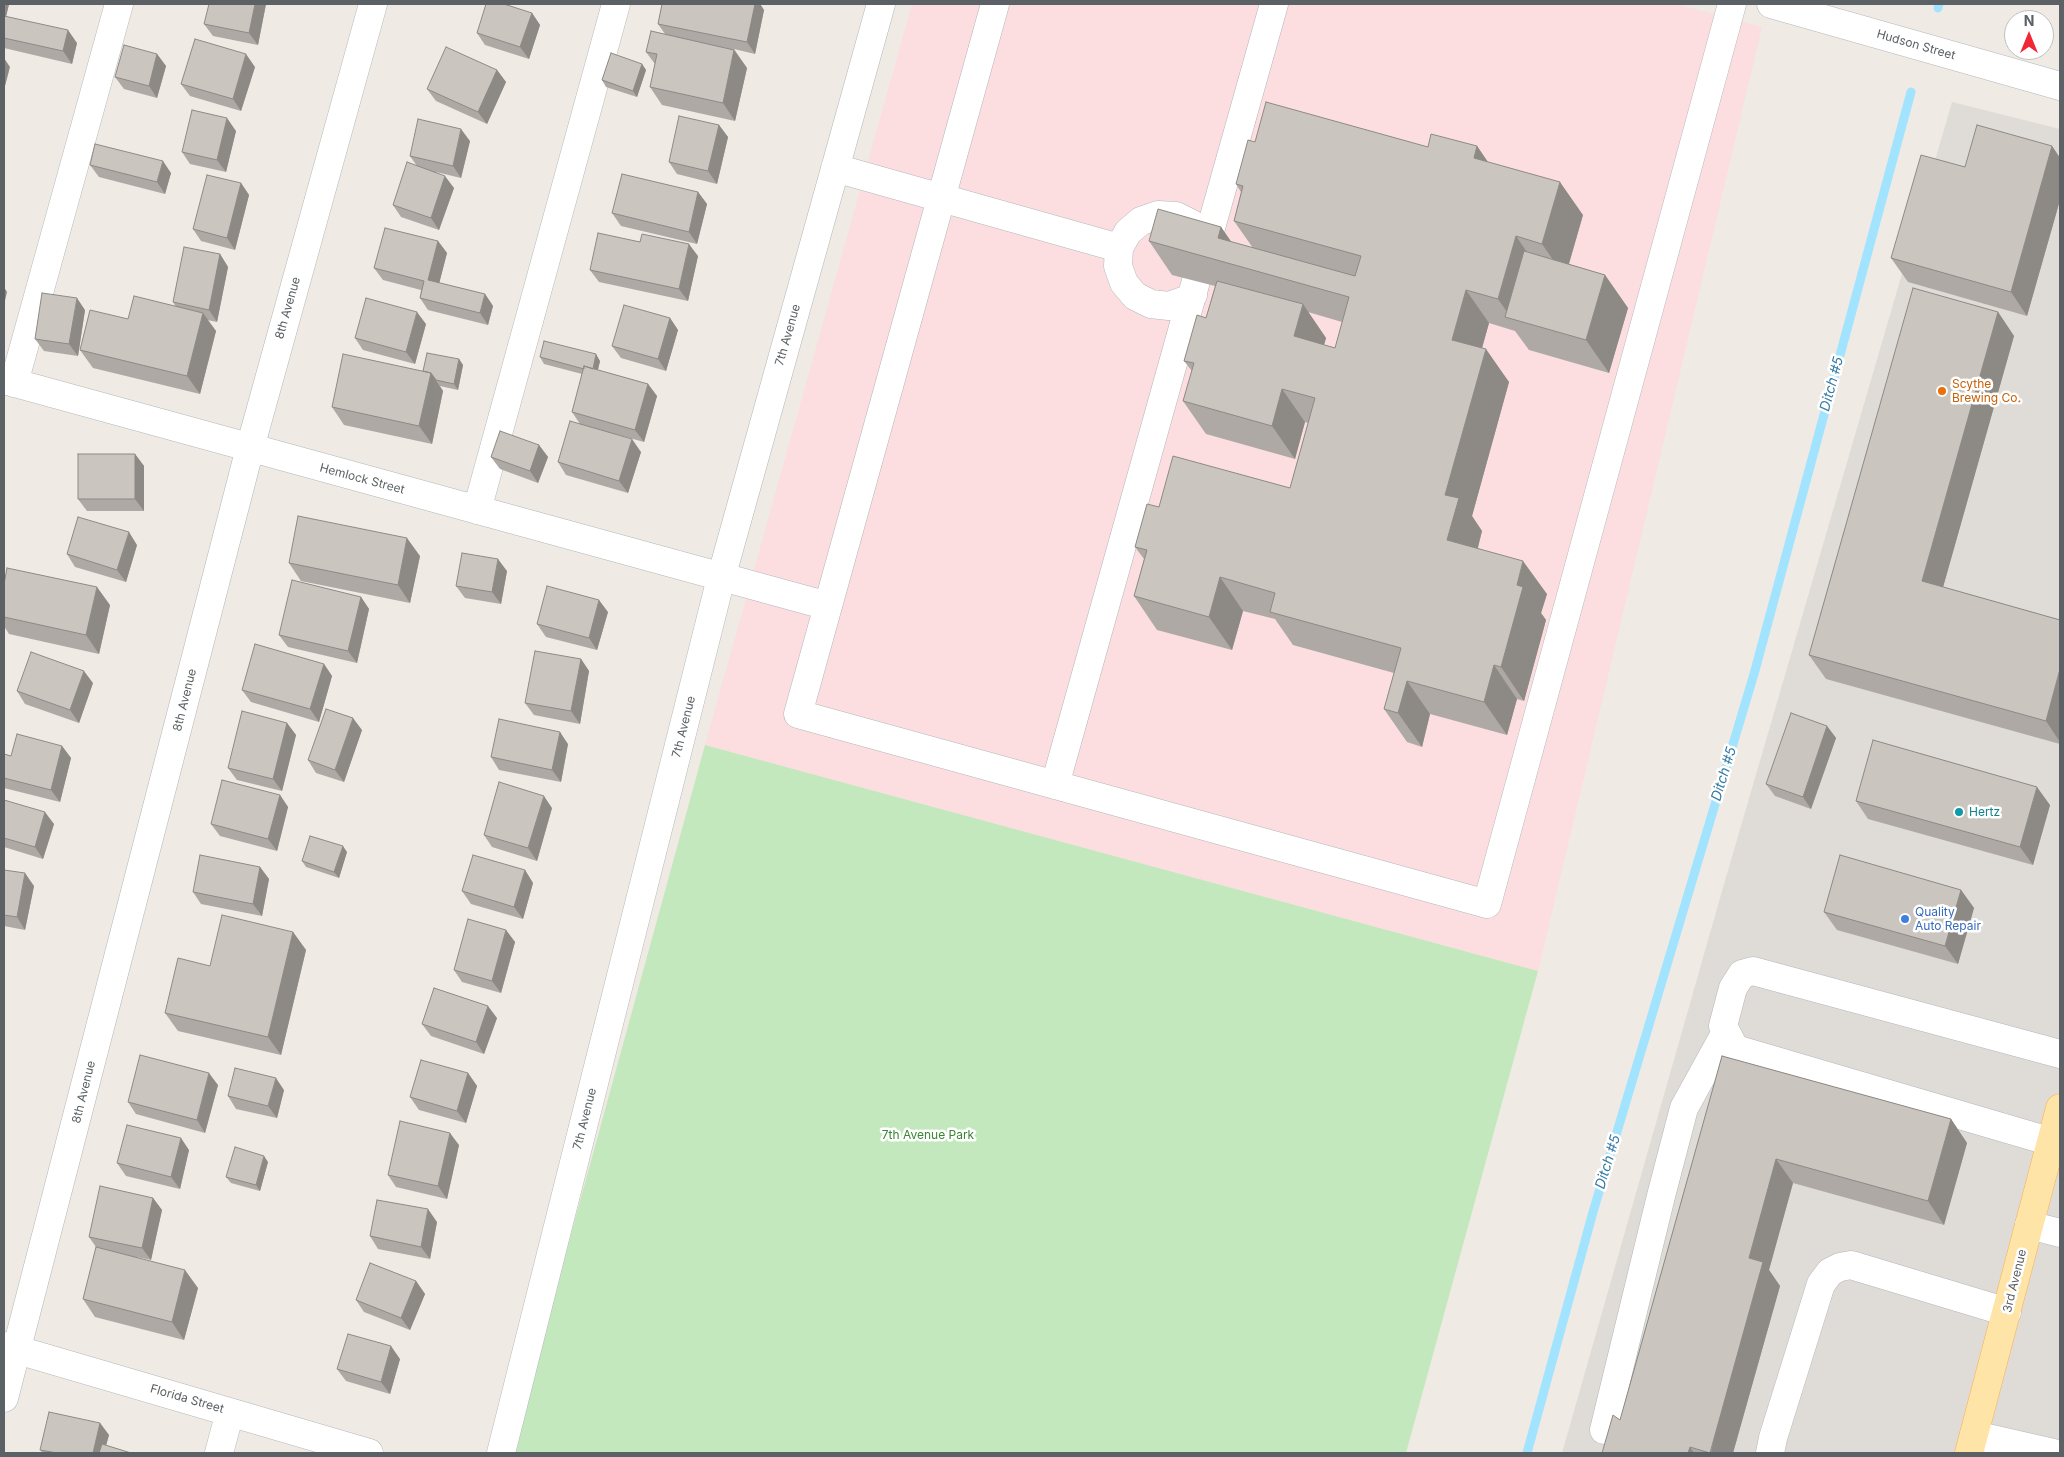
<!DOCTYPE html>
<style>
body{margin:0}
#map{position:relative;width:2064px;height:1457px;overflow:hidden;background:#efeae3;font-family:Inter,sans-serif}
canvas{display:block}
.frame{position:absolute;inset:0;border:5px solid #5b6164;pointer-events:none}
.north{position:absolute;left:2004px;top:10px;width:50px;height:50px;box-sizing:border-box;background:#fff;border:1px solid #bdc0c1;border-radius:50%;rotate:0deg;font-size:14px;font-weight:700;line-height:20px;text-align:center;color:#5b6164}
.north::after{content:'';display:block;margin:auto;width:18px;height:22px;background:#f22634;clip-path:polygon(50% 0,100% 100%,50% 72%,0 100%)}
</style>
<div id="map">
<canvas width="2064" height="1457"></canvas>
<div class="frame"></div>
<div class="north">N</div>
</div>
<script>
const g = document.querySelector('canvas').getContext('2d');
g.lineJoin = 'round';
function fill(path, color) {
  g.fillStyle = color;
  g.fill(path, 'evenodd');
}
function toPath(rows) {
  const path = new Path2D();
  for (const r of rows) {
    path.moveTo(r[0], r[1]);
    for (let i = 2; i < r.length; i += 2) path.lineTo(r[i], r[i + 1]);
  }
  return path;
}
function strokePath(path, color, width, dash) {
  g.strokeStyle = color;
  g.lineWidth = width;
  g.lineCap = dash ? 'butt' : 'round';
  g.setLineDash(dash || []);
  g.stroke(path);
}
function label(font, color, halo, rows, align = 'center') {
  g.font = font + ' Inter,sans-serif';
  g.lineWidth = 5;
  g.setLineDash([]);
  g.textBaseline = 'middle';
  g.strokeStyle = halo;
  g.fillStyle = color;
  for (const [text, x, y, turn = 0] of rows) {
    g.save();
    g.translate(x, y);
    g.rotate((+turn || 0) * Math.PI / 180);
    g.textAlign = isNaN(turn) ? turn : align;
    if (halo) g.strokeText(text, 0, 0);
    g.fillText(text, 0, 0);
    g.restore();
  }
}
fill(toPath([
 [1952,102,2060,129,2060,1453,1562,1453,1720,898]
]), '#dfdcd7');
fill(toPath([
 [912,4,1677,4,1762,27,1538,971,705,745]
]), '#fcdee0');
fill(toPath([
 [705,745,1538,971,1406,1453,511,1453]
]), '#c4e8be');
strokePath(toPath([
 [1938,8,1939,4],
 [1527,1453,1593,1212,1754,674,1911,92]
]), '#a2e4ff', 9);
const minor = toPath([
 [995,4,798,714,1487,904,1732,4],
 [1771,4,2060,86],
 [835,168,1119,248],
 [1192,224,1176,216,1158,215,1141,221,1128,232,1119,248,1118,266,1124,283,1135,296,1151,304,1169,306,1186,300,1193,295],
 [1205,249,1274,4],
 [4,380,828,606],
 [14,383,119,4],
 [477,510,616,4],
 [1055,785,1196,281],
 [2052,1142,1735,1049,1723,1026,1733,988,1742,974,1753,971,2060,1054],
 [2029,1225,2060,1233],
 [4,1346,369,1453],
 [4,1398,250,448,373,4],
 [1604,1430,1661,1196,1684,1108,1726,1032],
 [1974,1435,2053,1453],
 [219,1453,230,1412],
 [501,1453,721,578,881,4],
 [1770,1453,1773,1438,1821,1284,1830,1272,1840,1267,1851,1265,2007,1312]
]);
const major = toPath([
 [1969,1453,2060,1108]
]);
strokePath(minor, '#b4b7bb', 29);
strokePath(major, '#f8b152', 29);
strokePath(minor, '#fff', 28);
strokePath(major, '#ffe4a7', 28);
fill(toPath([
 [4,4,9,4,6,16,77,43,72,64,4,48],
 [266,4,258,45,213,36,204,24],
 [662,4,760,4,764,10,755,54,734,49,747,68,735,121,662,105,650,87,655,64,646,52,665,34,658,24],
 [532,13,540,25,529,59,485,45,477,33],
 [157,54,166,66,157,98,124,89,115,77],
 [642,64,646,70,637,97,606,87,602,80],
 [255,67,241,111,190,96,181,84],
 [497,70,506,82,487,124,436,101,427,89],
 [719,125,728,137,717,184,677,174,669,162],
 [236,131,226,172,190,164,182,152],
 [470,141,461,178,436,172,454,188,439,230,401,217,393,205,417,166,410,156],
 [1477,146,1488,162,1583,215,1569,264,1605,275,1628,308,1609,373,1529,350,1515,331,1489,323,1482,348,1509,382,1472,516,1482,531,1478,548,1547,594,1541,613,1546,620,1524,701,1517,699,1507,735,1430,714,1422,747,1407,742,1384,709,1394,673,1293,645,1275,619,1243,611,1232,650,1157,630,1134,596,1144,559,1135,547,1159,507,1290,488,1308,423,1305,422,1295,459,1206,434,1183,401,1192,371,1184,361,1206,318,1215,286,1172,275,1149,241,1221,227,1231,242,1253,248,1234,221,1241,192,1236,184,1428,147],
 [1308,312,1342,322,1335,348,1324,345,1326,338],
 [2052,146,2060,158,2060,200,2027,316,1908,282,1891,258,1965,167],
 [90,165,171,173,165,194,99,177],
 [241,183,249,195,235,250,201,241,193,229],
 [698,192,707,204,697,244,621,226,612,213],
 [438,241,447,253,439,283,485,294,493,306,488,325,428,310,420,298,421,290,383,280,374,268],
 [220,254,228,267,217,322,207,320,216,331,200,394,93,368,80,350,128,319,176,307,173,302],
 [698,256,688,301,599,282,590,270],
 [85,310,78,356,44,351,35,339],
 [1998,312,2014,336,1943,587,2060,620,2060,744,1826,679,1809,655],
 [670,318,678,330,666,371,621,358,612,346],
 [426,324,415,364,363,350,355,338],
 [540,357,600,361,598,370,648,384,657,396,644,442,615,434,641,452,628,493,566,475,558,462,580,424,572,412,582,374,544,364],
 [459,359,463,365,458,390,440,386,443,391,432,444,344,425,332,407,423,371],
 [539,445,548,457,538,483,500,469,491,457],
 [135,454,144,466,144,511,87,511,78,499],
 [137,545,126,582,75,567,67,554],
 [420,556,410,603,301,581,289,563],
 [507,571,501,604,465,598,456,586],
 [361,597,369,609,357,663,288,647,279,635],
 [110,605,99,654,9,634,4,626,4,617],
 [608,612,597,650,546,637,537,624],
 [581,659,589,671,580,724,534,715,525,703],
 [324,664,332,676,319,722,251,702,242,690],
 [93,683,79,723,25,704,17,691],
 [287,723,296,735,282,791,237,780,228,768],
 [1827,726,1836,738,1811,809,1775,796,1766,784],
 [362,730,344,782,316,773,308,760],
 [568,744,561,782,499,770,491,757],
 [62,746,71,758,60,802,4,788,4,754,11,756],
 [280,795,288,807,277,851,220,836,211,824],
 [4,800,54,824,43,859,4,847],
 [1856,801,2050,805,2033,865,1868,819],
 [552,808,537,861,492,847,484,835],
 [347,852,339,878,306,867,302,861],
 [260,867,269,879,262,916,201,904,193,892],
 [4,870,34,886,25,930,4,926],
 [525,870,533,883,523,919,471,904,462,891],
 [1961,890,1974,908,1958,964,1837,930,1824,912],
 [506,930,515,942,501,993,462,982,454,970],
 [293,932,306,950,281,1055,178,1031,165,1013,210,966],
 [497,1018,484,1054,431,1036,422,1024],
 [1722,1056,1951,1119,1967,1143,1944,1225,1793,1183,1769,1270,1780,1286,1733,1453,1602,1453,1620,1420],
 [468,1073,477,1086,466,1123,419,1110,410,1097],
 [218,1085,205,1133,136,1114,128,1102],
 [284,1090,277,1118,236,1109,228,1096],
 [459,1145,447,1199,396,1187,388,1175],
 [189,1150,180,1189,126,1176,117,1163],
 [268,1162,260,1191,231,1183,226,1177],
 [153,1198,162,1210,151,1260,137,1257,198,1288,184,1340,95,1317,83,1299,96,1247,89,1237],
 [437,1222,430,1259,378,1249,370,1236],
 [416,1281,425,1294,410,1330,364,1312,356,1300],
 [400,1359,390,1394,346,1381,337,1369],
 [100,1423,109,1435,106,1445,131,1453,43,1453,40,1450]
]), '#aea9a4');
fill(toPath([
 [4,4,9,4,4,26],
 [255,4,266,4,258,45,249,33],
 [755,4,760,4,764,10,755,54,747,42],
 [532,13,540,25,529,59,520,47],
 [68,30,77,43,72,64,63,51],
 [734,50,747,68,735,121,723,103],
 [157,54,166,66,157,98,149,86],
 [246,54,255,67,241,111,233,99],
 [4,58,10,67,4,90],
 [642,64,646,70,637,97,633,91],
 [497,70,506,82,487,124,478,112],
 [227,118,236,131,226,172,217,160],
 [719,125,728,137,717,184,708,171],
 [461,129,470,141,461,178,453,166],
 [1477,146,1500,180,1474,158],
 [2052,146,2060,158,2060,200,2027,316,2011,292],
 [163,161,171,173,165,194,157,182],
 [445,176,454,188,439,230,431,218],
 [1560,182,1583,215,1565,277,1542,244],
 [241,183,249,195,235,250,227,238],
 [698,192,707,204,697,244,689,232],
 [1221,227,1244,260,1218,238],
 [1516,236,1539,270,1512,319,1498,299],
 [438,241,447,253,437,292,428,280],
 [689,244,698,256,688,301,679,289],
 [220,254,228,267,217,322,209,310],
 [1605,275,1628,308,1609,373,1586,340],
 [4,287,7,292,4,305],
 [1466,290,1489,323,1475,373,1452,340],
 [485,294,493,306,488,325,480,313],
 [77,298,85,310,78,356,69,344],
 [1303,304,1326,338,1317,369,1294,336],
 [417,312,426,324,415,364,406,352],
 [1998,312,2014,336,1938,605,1922,581],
 [203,313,216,331,200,394,187,376],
 [670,318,678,330,666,371,658,359],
 [1486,349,1509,382,1472,516,1482,531,1471,573,1447,540,1445,495],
 [596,354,600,361,596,377,592,371],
 [459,359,463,365,458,390,454,384],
 [431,373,443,391,432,444,419,426],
 [648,384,657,396,644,442,635,430],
 [1282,389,1305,422,1295,459,1272,426],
 [632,439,641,452,628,493,619,481],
 [539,445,548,457,538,483,530,471],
 [135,454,144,466,144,511,135,499],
 [129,532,137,545,126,582,117,570],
 [407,538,420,556,410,603,398,585],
 [498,559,507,571,501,604,492,592],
 [1523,561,1547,594,1541,613,1546,620,1524,701,1501,667,1517,585],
 [1220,577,1243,611,1232,650,1209,617],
 [97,587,110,605,99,654,86,635],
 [361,597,369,609,357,663,348,651],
 [599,600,608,612,597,650,589,638],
 [581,659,589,671,580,724,571,711],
 [324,664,332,676,319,722,310,709],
 [1494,665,1517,699,1507,735,1484,702],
 [2060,669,2060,742,2046,721],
 [84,671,93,683,79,723,70,710],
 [1407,681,1430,714,1422,747,1398,713],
 [353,718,362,730,344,782,335,770],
 [287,723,296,735,282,791,273,779],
 [1827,726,1836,738,1811,809,1803,797],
 [560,732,568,744,561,782,552,770],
 [62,746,71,758,60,802,51,790],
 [2037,787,2050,805,2033,865,2020,847],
 [280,795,288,807,277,851,268,839],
 [544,796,552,808,537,861,528,848],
 [45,812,54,824,43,859,35,847],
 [343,846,347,852,339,878,334,872],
 [260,867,269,879,262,916,253,904],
 [525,870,533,883,523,919,514,907],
 [25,873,34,886,25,930,17,917],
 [1961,890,1974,908,1958,964,1945,946],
 [506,930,515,942,501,993,492,981],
 [293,932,306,950,281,1055,268,1037],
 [488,1006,497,1018,484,1054,476,1042],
 [209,1073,218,1085,205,1133,197,1120],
 [468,1073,477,1086,466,1123,457,1111],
 [276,1078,284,1090,277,1118,268,1106],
 [1951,1119,1967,1143,1944,1225,1928,1201],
 [450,1133,459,1145,447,1199,438,1186],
 [181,1138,189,1150,180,1189,171,1177],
 [264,1156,268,1162,260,1191,256,1185],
 [1776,1159,1793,1183,1769,1270,1780,1286,1733,1453,1711,1453,1749,1258],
 [153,1198,162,1210,151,1260,142,1248],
 [428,1209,437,1222,430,1259,421,1247],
 [185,1270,198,1288,184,1340,172,1322],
 [416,1281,425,1294,410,1330,401,1318],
 [391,1346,400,1359,390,1394,381,1382],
 [100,1423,109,1435,104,1453,93,1453],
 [1690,1447,1694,1453,1688,1453]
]), '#8d8a86');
const building = toPath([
 [209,4,255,4,249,33,204,24,209,4],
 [486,4,504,4,532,13,520,47,477,33,486,4],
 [662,4,755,4,747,42,658,24,662,4],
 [4,16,68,30,63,51,4,38,4,16],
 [651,31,734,50,723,103,650,87,657,54,646,52,651,31],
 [195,39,246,54,233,99,181,84,195,39],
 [124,45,157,54,149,86,115,77,124,45],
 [446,47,497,70,478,112,427,89,446,47],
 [611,53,642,64,633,91,602,80,611,53],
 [1266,102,1428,147,1431,134,1477,146,1474,158,1560,182,1542,244,1516,236,1498,299,1466,290,1452,340,1486,349,1445,495,1459,498,1447,540,1523,561,1517,585,1523,587,1501,667,1494,665,1484,702,1407,681,1398,713,1384,709,1401,648,1270,612,1275,593,1220,577,1209,617,1134,596,1147,550,1135,547,1147,504,1159,507,1173,456,1290,488,1315,398,1282,389,1272,426,1183,401,1194,363,1184,361,1197,315,1206,318,1217,281,1303,304,1294,336,1335,348,1349,297,1149,241,1158,209,1221,227,1218,238,1355,276,1361,256,1234,221,1243,186,1236,184,1248,140,1255,142,1266,102],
 [192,110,227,118,217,160,182,152,192,110],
 [679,116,719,125,708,171,669,162,679,116],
 [418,119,461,129,453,166,410,156,418,119],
 [1977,125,2052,146,2011,292,1891,258,1921,155,1965,167,1977,125],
 [95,144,163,161,157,182,90,165,95,144],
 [407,162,445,176,431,218,393,205,407,162],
 [622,174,698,192,689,232,612,213,622,174],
 [207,175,241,183,227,238,193,229,207,175],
 [385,228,438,241,428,280,485,294,480,313,420,298,424,281,374,268,385,228],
 [598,233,640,242,642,234,689,244,679,289,590,270,598,233],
 [184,247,220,254,209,310,173,302,184,247],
 [1524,251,1605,275,1586,340,1505,317,1524,251],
 [1913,288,1998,312,1922,581,2060,620,2060,669,2046,721,1809,655,1913,288],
 [42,293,77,298,69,344,35,339,42,293],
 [134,296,203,313,187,376,80,350,90,310,128,319,134,296],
 [366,298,417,312,406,352,355,338,366,298],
 [624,305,670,318,658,359,612,346,624,305],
 [544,341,596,354,593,369,584,366,584,369,540,357,544,341],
 [427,353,459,359,454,384,436,380,431,373,423,371,427,353],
 [343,354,431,373,419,426,332,407,343,354],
 [584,366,648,384,635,430,572,412,584,366],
 [570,421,632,439,619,481,558,462,570,421],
 [500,431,539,445,530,471,491,457,500,431],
 [78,454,135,454,135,499,78,499,78,454],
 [298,516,407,538,398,585,289,563,298,516],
 [78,517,129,532,117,570,67,554,78,517],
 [462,553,498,559,492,592,456,586,462,553],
 [7,568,97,587,86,635,4,617,4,584,7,568],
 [292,580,361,597,348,651,279,635,292,580],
 [547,586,599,600,589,638,537,624,547,586],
 [255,644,324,664,310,709,242,690,255,644],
 [535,651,581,659,571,711,525,703,535,651],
 [31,652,84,671,70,710,17,691,31,652],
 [326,709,353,718,335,770,308,760,326,709],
 [242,711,287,723,273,779,228,768,242,711],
 [1791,713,1827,726,1803,797,1766,784,1791,713],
 [499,719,560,732,552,770,491,757,499,719],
 [17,734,62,746,51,790,4,778,4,754,11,756,17,734],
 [1873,740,2037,787,2020,847,1856,801,1873,740],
 [222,780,280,795,268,839,211,824,222,780],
 [499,782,544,796,528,848,484,835,499,782],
 [4,800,45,812,35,847,4,838,4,800],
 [310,836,343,846,334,872,302,861,310,836],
 [200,855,260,867,253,904,193,892,200,855],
 [473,855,525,870,514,907,462,891,473,855],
 [1840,855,1961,890,1945,946,1824,912,1840,855],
 [4,870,25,873,17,917,4,915,4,870],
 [222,915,293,932,268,1037,165,1013,178,958,210,966,222,915],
 [468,919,506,930,492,981,454,970,468,919],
 [434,988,488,1006,476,1042,422,1024,434,988],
 [140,1055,209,1073,197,1120,128,1102,140,1055],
 [1722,1056,1951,1119,1928,1201,1776,1159,1749,1258,1763,1262,1710,1453,1690,1447,1688,1453,1602,1453,1613,1415,1620,1420,1722,1056],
 [421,1060,468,1073,457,1111,410,1097,421,1060],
 [235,1068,276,1078,268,1106,228,1096,235,1068],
 [400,1121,450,1133,438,1186,388,1175,400,1121],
 [127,1125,181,1138,171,1177,117,1163,127,1125],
 [235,1147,264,1156,256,1185,226,1177,235,1147],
 [100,1186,153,1198,142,1248,89,1237,100,1186],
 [377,1200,428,1209,421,1247,370,1236,377,1200],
 [96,1247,185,1270,172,1322,83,1299,96,1247],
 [370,1263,416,1281,401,1318,356,1300,370,1263],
 [348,1334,391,1346,381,1382,337,1369,348,1334],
 [49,1412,100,1423,93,1453,57,1453,40,1450,49,1412],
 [102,1444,131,1453,99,1453,102,1444]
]);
fill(building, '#cac5bf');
strokePath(building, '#8d8a86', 1);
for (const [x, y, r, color] of [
 [1942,391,5,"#e8710a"],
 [1959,812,5,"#0f9aa8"],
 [1905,919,5,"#3f7fe0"]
]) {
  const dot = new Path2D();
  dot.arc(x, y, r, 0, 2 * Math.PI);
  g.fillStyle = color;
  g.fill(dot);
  strokePath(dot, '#fff', 2);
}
label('12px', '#5b6164', '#fff', [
 ["Hudson Street",1916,45,16],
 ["8th Avenue",288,308,-74],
 ["7th Avenue",788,335,-74],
 ["Hemlock Street",362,479,15],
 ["8th Avenue",185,700,-76],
 ["7th Avenue",684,727,-76],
 ["8th Avenue",84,1092,-76],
 ["7th Avenue",585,1119,-76],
 ["3rd Avenue",2015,1281,-76],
 ["Florida Street",187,1399,16]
]);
label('12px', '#c56008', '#fff', [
 ["Scythe",1952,384],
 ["Brewing Co.",1952,398]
], 'left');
label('12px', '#0d838f', '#fff', [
 ["Hertz",1969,812]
], 'left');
label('12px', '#366cbe', '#fff', [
 ["Quality",1915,912],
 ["Auto Repair",1915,926]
], 'left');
label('12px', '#398630', '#fff', [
 ["7th Avenue Park",928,1135]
]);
label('italic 14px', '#357ba4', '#fff', [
 ["Ditch #5",1832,384,-75],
 ["Ditch #5",1724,774,-73],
 ["Ditch #5",1608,1162,-73]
]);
</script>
